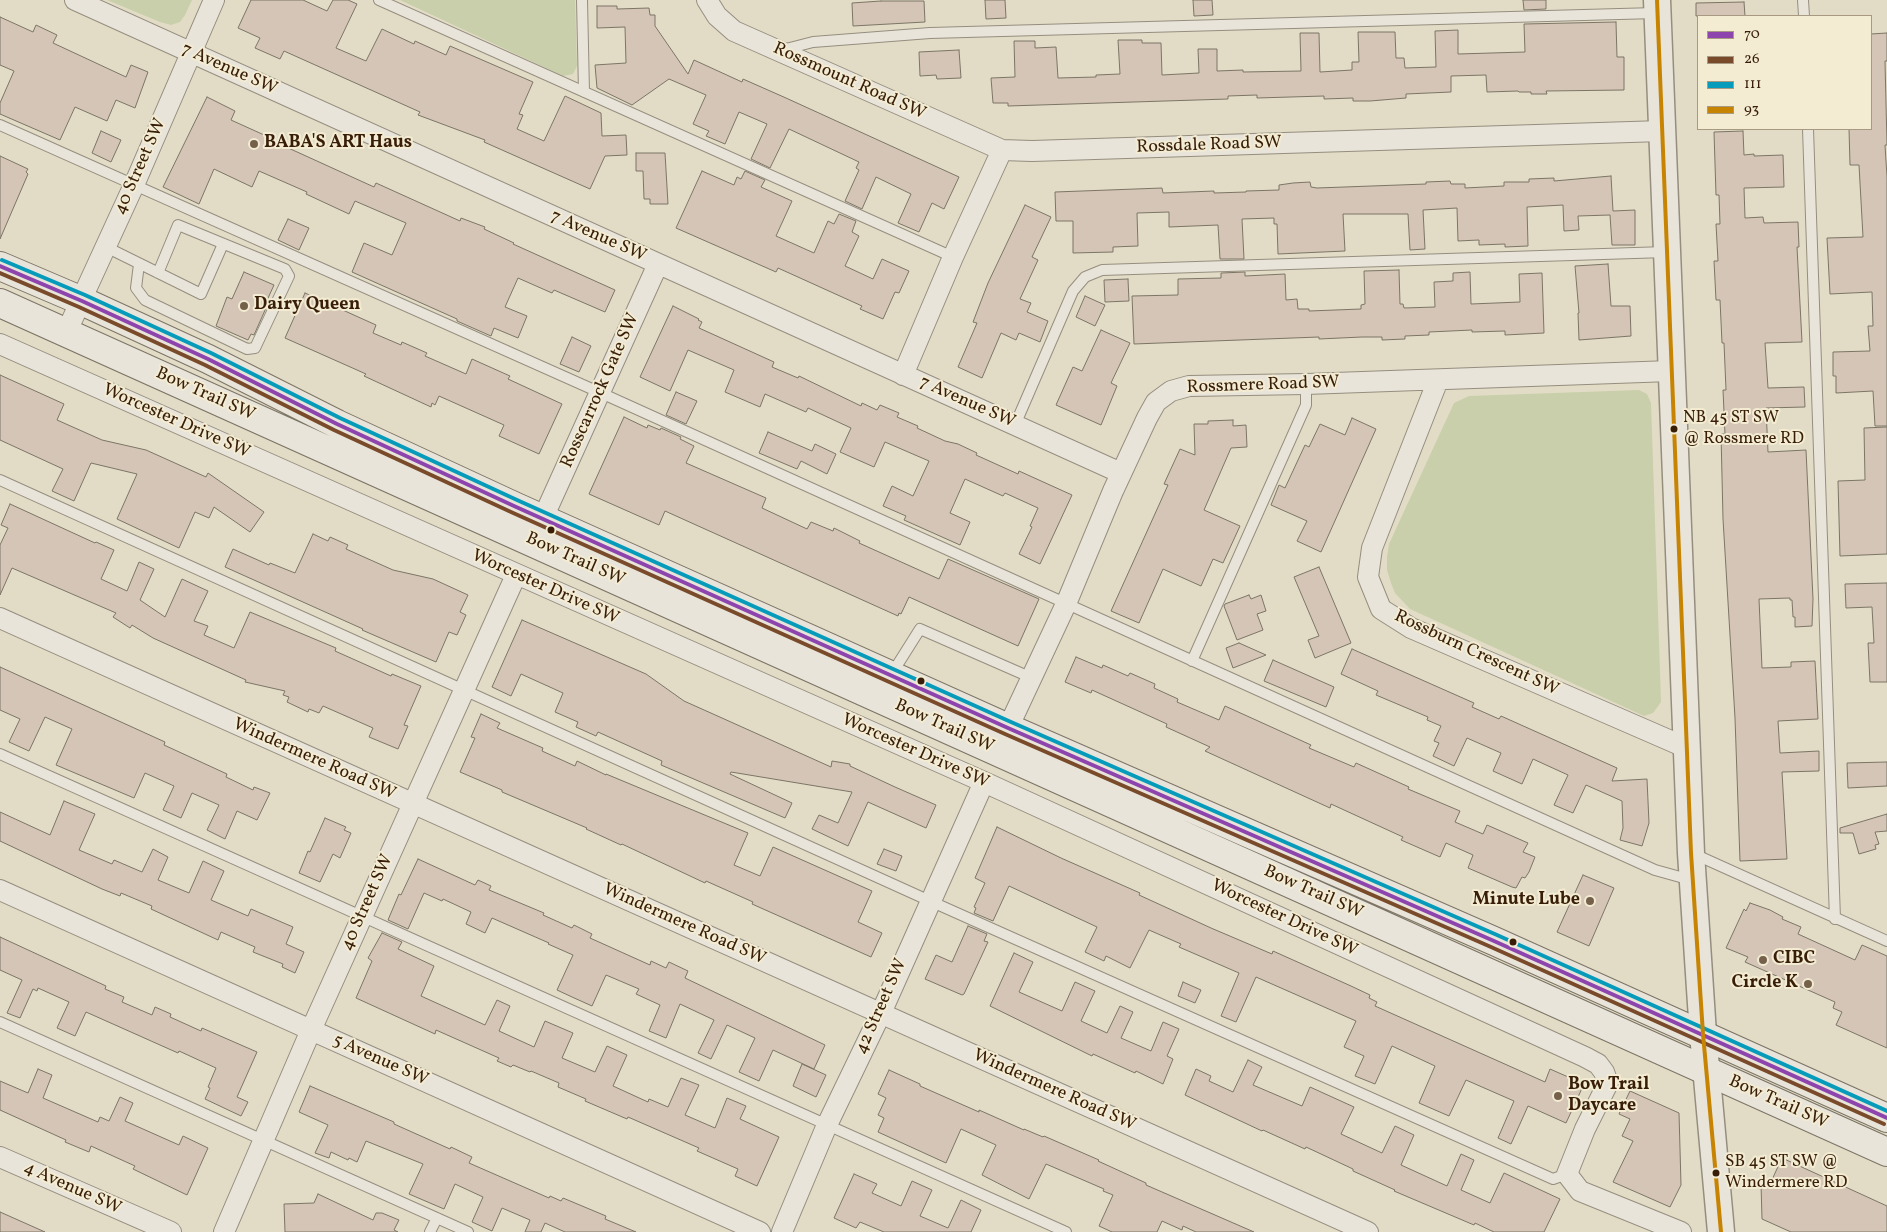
<!DOCTYPE html>
<style>
body{margin:0}
#map{position:relative;width:1887px;height:1232px;overflow:hidden;background:#e2dcc6;font-family:Vollkorn,serif}
canvas{display:block}
.legend{position:absolute;left:1697px;top:15px;width:175px;height:115px;box-sizing:border-box;background:#f3ecd3;border:1px solid #a89a82;margin:0;padding:6px 9px;list-style:none;font-size:15px;color:#381e09}
.legend li{display:flex;align-items:center;gap:10px;height:25px}
.legend b{width:25px;border:1px solid #a89a82}
</style>
<div id="map">
<canvas width="1887" height="1232"></canvas>
<ul class="legend">
<li><b style="height:6px;background:#8e44ad"></b>70</li>
<li><b style="height:6px;background:#7a4b2a"></b>26</li>
<li><b style="height:6px;background:#069bba"></b>111</li>
<li><b style="height:6px;background:#c78402"></b>93</li>
</ul>
</div>
<script>
const g = document.querySelector('canvas').getContext('2d');
g.lineJoin = 'round';
function fill(path, color) {
  g.fillStyle = color;
  g.fill(path, 'evenodd');
}
function toPath(rows) {
  const path = new Path2D();
  for (const r of rows) {
    path.moveTo(r[0], r[1]);
    for (let i = 2; i < r.length; i += 2) path.lineTo(r[i], r[i + 1]);
  }
  return path;
}
function strokePath(path, color, width, dash) {
  g.strokeStyle = color;
  g.lineWidth = width;
  g.lineCap = dash ? 'butt' : 'round';
  g.setLineDash(dash || []);
  g.stroke(path);
}
function label(font, color, halo, rows, align = 'center') {
  g.font = font + ' Vollkorn,serif';
  g.lineWidth = 4;
  g.setLineDash([]);
  g.textBaseline = 'middle';
  g.strokeStyle = halo;
  g.fillStyle = color;
  for (const [text, x, y, turn = 0] of rows) {
    g.save();
    g.translate(x, y);
    g.rotate((+turn || 0) * Math.PI / 180);
    g.textAlign = isNaN(turn) ? turn : align;
    if (halo) g.strokeText(text, 0, 0);
    g.fillText(text, 0, 0);
    g.restore();
  }
}
fill(toPath([
 [107,0,192,0,185,15,180,22,171,25,160,22],
 [400,0,575,0,577,66,573,74,563,76],
 [1639,390,1647,394,1651,403,1661,702,1653,713,1644,716,1410,609,1395,593,1391,583,1387,570,1387,557,1389,544,1454,403,1469,396]
]), '#c9cfaa');
const building = toPath([
 [251,0,303,0,327,11,333,0,348,0,357,4,336,48,366,61,382,29,414,44,415,41,446,55,450,46,533,82,519,114,523,115,517,129,544,141,565,96,601,113,602,136,626,135,627,155,605,156,590,189,484,142,485,140,418,115,420,112,284,51,280,59,255,48,260,38,238,28,251,0],
 [985,0,1005,0,1006,18,986,19,985,0],
 [1193,0,1212,0,1213,15,1194,16,1193,0],
 [1523,0,1546,0,1546,9,1524,10,1523,0],
 [881,1,924,1,925,22,853,26,852,3,881,1],
 [1744,2,1745,16,1696,16,1696,3,1744,2],
 [597,6,617,6,617,9,649,8,650,15,655,15,655,26,688,74,694,60,742,82,743,79,786,98,959,177,944,209,932,203,919,232,898,223,911,194,876,177,862,209,845,201,859,170,856,168,859,162,789,129,770,168,751,159,767,124,739,112,725,144,706,136,709,131,693,124,706,95,669,79,632,105,597,88,595,65,626,63,625,27,597,28,597,6],
 [0,17,33,32,36,25,57,35,53,43,126,77,131,65,148,72,135,108,116,100,107,121,75,107,60,140,0,114,0,103,14,71,0,65,0,17],
 [1616,22,1617,57,1624,57,1624,90,1546,91,1547,94,1531,94,1531,92,1519,92,1518,91,1487,92,1486,75,1451,76,1451,92,1406,94,1406,98,1370,101,1353,101,1353,98,1324,99,1324,96,1257,98,1257,95,1228,96,1228,99,1008,106,1008,103,993,103,991,78,1015,77,1014,41,1035,41,1035,48,1056,47,1058,78,1096,77,1096,75,1120,74,1118,40,1142,40,1142,43,1161,43,1162,75,1199,73,1198,49,1217,49,1217,71,1243,70,1243,72,1301,71,1300,33,1319,33,1320,72,1352,70,1352,62,1359,62,1358,32,1395,32,1396,58,1404,58,1405,68,1436,67,1435,31,1458,30,1458,54,1525,52,1524,24,1616,22],
 [1887,33,1887,61,1885,61,1887,145,1885,145,1887,177,1887,426,1875,426,1873,391,1836,393,1836,376,1833,376,1833,352,1870,351,1868,326,1873,326,1872,292,1830,294,1827,238,1863,237,1859,165,1850,165,1849,129,1871,129,1871,34,1887,33],
 [959,50,961,78,937,79,936,75,920,76,919,52,959,50],
 [207,97,235,111,231,120,273,139,273,141,374,187,376,183,460,221,461,218,485,227,484,229,514,243,513,244,615,290,605,312,554,290,552,293,518,278,505,307,527,316,518,338,494,328,491,336,457,321,457,319,352,272,364,243,392,255,406,223,355,201,349,214,306,194,307,192,259,171,252,187,214,169,199,204,163,187,207,97],
 [101,131,121,140,111,162,92,153,101,131],
 [1743,131,1744,155,1754,154,1754,156,1783,155,1784,187,1744,188,1745,218,1763,217,1764,223,1798,222,1799,247,1797,247,1802,342,1765,343,1768,388,1804,387,1805,407,1766,408,1768,452,1806,450,1813,599,1812,626,1795,627,1795,617,1793,617,1792,600,1790,600,1790,598,1759,599,1762,668,1791,667,1791,662,1815,661,1818,719,1778,721,1780,753,1819,751,1819,771,1782,772,1787,859,1740,861,1735,718,1723,519,1721,434,1725,434,1723,390,1726,390,1724,343,1722,343,1720,300,1716,300,1714,261,1718,261,1716,224,1720,224,1719,195,1716,195,1714,132,1743,131],
 [636,153,665,153,668,204,650,204,650,199,644,199,643,171,636,171,636,153],
 [0,156,28,169,26,172,28,174,0,239,0,156],
 [702,171,734,185,737,177,741,179,745,171,765,180,761,187,792,201,776,236,814,253,828,221,834,224,839,214,856,221,852,232,859,236,845,266,873,279,882,259,909,271,899,293,895,292,883,319,860,309,862,306,778,268,776,272,676,228,702,171],
 [1611,176,1613,211,1635,210,1635,245,1612,245,1610,215,1578,216,1579,230,1564,231,1563,205,1527,207,1528,246,1505,247,1505,244,1479,245,1479,240,1458,241,1457,208,1423,210,1425,249,1410,250,1408,214,1343,214,1345,251,1278,254,1277,224,1274,224,1274,218,1242,219,1244,259,1220,259,1218,225,1169,227,1169,212,1137,213,1138,246,1113,247,1113,252,1073,253,1073,221,1056,221,1055,192,1162,188,1163,193,1214,191,1214,193,1246,192,1246,191,1279,190,1279,185,1293,183,1310,182,1311,187,1317,188,1426,184,1426,182,1450,181,1451,184,1465,184,1465,188,1504,186,1504,182,1529,182,1529,179,1554,178,1554,181,1611,176],
 [1025,205,1051,217,1032,257,1038,260,1020,299,1031,303,1027,312,1048,321,1040,342,1019,333,1016,340,1001,333,982,378,958,367,977,323,973,322,988,283,1025,205],
 [288,219,309,228,299,250,278,240,288,219],
 [1608,264,1611,306,1630,306,1631,336,1579,340,1578,313,1579,313,1575,266,1608,264],
 [1399,270,1400,304,1403,304,1404,308,1435,307,1434,282,1453,281,1453,273,1470,272,1471,304,1520,302,1519,274,1542,273,1544,333,1505,335,1505,331,1472,332,1472,330,1429,332,1429,335,1405,336,1405,339,1382,340,1382,337,1362,337,1319,339,1319,337,1134,344,1132,296,1178,295,1178,279,1221,278,1221,273,1245,272,1245,276,1285,274,1286,300,1297,299,1298,309,1309,309,1309,311,1361,309,1361,305,1365,304,1364,271,1399,270],
 [244,272,274,285,264,307,266,308,254,335,251,334,248,340,216,326,227,297,232,299,244,272],
 [1128,279,1129,301,1105,302,1104,280,1128,279],
 [305,293,376,325,373,333,401,345,402,342,427,353,425,356,466,374,472,359,510,376,508,379,562,404,539,454,499,436,504,425,439,396,435,405,432,403,431,407,364,376,366,374,285,338,305,293],
 [1085,296,1105,305,1095,326,1076,317,1085,296],
 [673,306,699,319,698,320,702,322,699,328,774,362,772,367,798,378,799,376,861,406,862,403,877,410,880,405,899,413,897,417,918,426,917,428,945,441,958,444,977,453,976,455,1018,474,1019,471,1072,495,1040,564,1019,554,1032,527,1030,526,1038,508,1005,493,1003,496,965,479,950,513,970,522,960,545,904,520,906,516,883,506,892,486,913,496,929,461,885,442,874,467,840,452,851,428,808,408,806,412,765,394,760,407,725,392,734,370,688,350,670,391,640,377,673,306],
 [1101,330,1130,343,1111,383,1117,386,1101,425,1056,405,1073,367,1082,371,1101,330],
 [572,337,591,346,579,372,560,364,572,337],
 [0,375,64,404,57,420,102,440,146,450,206,477,208,473,264,512,250,532,214,507,209,518,195,512,179,548,117,519,137,474,91,463,74,501,52,491,63,469,0,440,0,375],
 [676,392,697,401,686,424,666,415,676,392],
 [624,417,647,428,648,425,660,430,661,428,681,437,680,439,694,446,686,463,766,498,762,508,807,529,811,522,833,531,834,528,860,541,859,543,939,579,948,559,1039,599,1018,646,909,597,901,614,899,613,898,616,665,511,659,525,589,494,624,417],
 [1352,418,1376,429,1321,552,1297,541,1307,521,1271,505,1279,485,1285,488,1305,445,1309,447,1320,424,1345,435,1352,418],
 [1233,420,1233,426,1246,425,1247,447,1231,448,1204,510,1240,526,1223,563,1213,559,1201,586,1163,569,1139,623,1111,611,1168,485,1164,484,1180,449,1195,455,1194,424,1208,424,1208,421,1233,420],
 [1887,427,1887,554,1840,556,1838,481,1865,480,1864,428,1887,427],
 [768,432,812,451,815,444,836,454,827,474,801,461,797,469,759,453,768,432],
 [10,504,95,543,96,542,114,550,101,579,127,591,139,562,154,569,140,600,165,617,182,579,208,591,194,621,208,626,204,635,234,648,250,612,336,648,335,651,391,676,392,674,421,686,404,725,408,726,398,749,369,737,373,728,323,706,319,713,309,709,308,712,287,702,289,697,283,695,285,691,245,682,246,680,153,638,132,625,130,628,113,617,116,613,12,568,0,595,0,545,8,528,1,525,10,504],
 [313,534,328,541,330,537,348,545,346,549,393,570,433,579,468,595,460,612,466,615,457,635,449,632,436,662,362,630,363,629,225,567,233,549,269,565,270,563,295,573,313,534],
 [1319,567,1351,643,1315,658,1308,640,1319,636,1294,577,1319,567],
 [1887,583,1887,682,1870,682,1868,643,1874,643,1872,607,1846,608,1845,584,1887,583],
 [1249,595,1251,599,1261,595,1266,611,1257,614,1263,630,1237,640,1224,606,1225,604,1249,595],
 [522,620,646,674,684,701,722,718,831,767,832,761,850,764,850,766,895,787,936,805,926,828,868,802,848,846,812,829,819,815,838,823,852,792,731,772,730,774,792,803,785,818,661,765,662,761,598,732,596,736,576,727,578,722,555,712,563,693,521,674,511,696,492,687,522,620],
 [1239,643,1266,655,1233,668,1226,648,1239,643],
 [1352,649,1474,703,1472,707,1499,719,1501,716,1617,768,1612,781,1647,779,1649,823,1642,846,1620,840,1623,828,1622,801,1586,785,1573,813,1554,805,1568,775,1533,759,1522,784,1493,771,1501,753,1467,738,1454,766,1433,756,1439,743,1434,741,1441,726,1427,720,1428,717,1376,695,1378,691,1341,674,1352,649],
 [1076,657,1102,668,1103,665,1128,676,1130,673,1155,684,1154,688,1178,699,1177,702,1219,720,1225,706,1311,745,1309,748,1354,767,1356,763,1409,787,1408,789,1460,811,1455,822,1483,834,1487,825,1528,843,1523,852,1535,857,1529,872,1525,878,1522,877,1516,888,1512,887,1468,868,1473,855,1446,843,1440,857,1401,840,1403,837,1331,804,1330,808,1205,751,1210,747,1166,727,1167,724,1092,690,1091,693,1065,682,1076,657],
 [1273,660,1334,687,1326,707,1264,681,1273,660],
 [0,667,165,742,164,745,227,774,226,777,253,790,254,787,270,793,257,820,237,811,225,839,207,830,219,805,192,793,181,818,163,810,174,786,145,773,134,798,56,765,72,729,45,717,29,751,9,742,20,719,0,710,0,667],
 [481,714,500,723,497,728,543,748,542,751,575,766,577,761,606,775,606,774,748,833,734,865,760,876,773,847,872,891,858,922,882,933,871,957,752,904,753,902,706,881,705,883,622,844,621,845,586,829,587,828,502,792,502,790,460,772,475,738,471,737,481,714],
 [1887,762,1887,786,1848,788,1847,763,1887,762],
 [64,801,95,814,79,850,112,864,114,860,142,872,153,849,168,857,158,880,189,893,203,861,224,871,211,900,248,916,251,909,293,927,286,944,304,952,295,973,282,967,283,964,253,952,255,947,221,932,218,940,151,909,152,906,121,893,120,896,102,889,0,841,0,812,50,835,64,801],
 [1887,814,1887,831,1875,832,1879,844,1875,845,1876,849,1859,854,1853,833,1840,833,1840,828,1887,814],
 [325,818,346,827,344,830,351,833,340,858,333,854,320,882,299,873,308,851,310,852,325,818],
 [997,827,1061,858,1140,893,1139,895,1211,928,1272,954,1273,951,1351,986,1370,995,1369,998,1377,1002,1375,1006,1545,1082,1550,1069,1584,1084,1566,1123,1528,1106,1511,1144,1498,1138,1514,1101,1466,1080,1449,1116,1419,1103,1435,1066,1392,1046,1375,1084,1355,1076,1364,1056,1344,1047,1356,1021,1256,977,1236,1022,1221,1016,1239,973,1179,947,1181,944,1149,930,1130,968,1106,956,1104,961,1085,952,1097,927,1009,886,993,921,974,913,976,908,974,907,985,883,975,878,997,827],
 [884,849,902,856,896,871,877,864,884,849],
 [418,859,475,885,478,880,491,886,489,890,544,913,543,915,572,928,574,925,592,934,590,938,650,965,651,961,666,968,669,962,688,971,685,978,825,1045,814,1069,773,1050,759,1081,739,1072,755,1038,727,1025,711,1059,698,1053,714,1020,680,1004,666,1038,649,1031,660,1005,636,994,639,989,606,975,592,1006,572,997,557,990,573,955,548,944,549,943,492,918,485,933,466,924,471,912,443,899,442,901,424,893,408,929,388,920,399,894,401,895,418,859],
 [1583,875,1614,888,1589,946,1557,932,1583,875],
 [1750,903,1770,910,1783,917,1782,919,1801,927,1798,934,1855,960,1862,945,1887,956,1887,1048,1836,1025,1842,1012,1833,1008,1835,1002,1745,962,1748,957,1726,948,1744,909,1746,911,1750,903],
 [968,926,987,934,984,941,988,942,964,994,962,995,925,979,936,955,952,962,968,926],
 [382,933,402,942,398,949,434,966,421,996,485,1025,497,1000,510,1006,499,1031,534,1047,545,1021,573,1033,562,1058,595,1072,607,1046,627,1055,613,1086,648,1102,649,1099,668,1107,681,1078,699,1085,685,1115,715,1128,727,1098,746,1106,740,1119,779,1137,757,1186,735,1176,738,1169,697,1151,699,1148,628,1117,627,1119,585,1101,586,1099,558,1087,559,1083,531,1071,530,1072,513,1065,511,1067,497,1061,499,1058,436,1030,435,1034,356,998,372,961,368,958,382,933],
 [0,937,106,986,105,989,124,997,122,1002,152,1015,155,1007,171,1014,170,1017,201,1031,202,1028,257,1052,237,1097,248,1102,241,1116,205,1099,210,1088,208,1087,216,1068,179,1051,178,1053,86,1012,75,1036,57,1028,69,1002,38,988,37,991,33,989,20,1018,7,1013,22,980,0,970,0,937],
 [1014,953,1033,962,1019,992,1062,1011,1075,982,1095,991,1081,1021,1107,1033,1120,1006,1133,1012,1121,1038,1151,1051,1163,1022,1179,1029,1167,1056,1173,1059,1163,1084,1136,1071,1135,1073,1093,1054,1092,1056,990,1006,1014,953],
 [1183,982,1201,990,1195,1003,1178,996,1183,982],
 [1248,1060,1262,1067,1253,1085,1302,1106,1310,1087,1354,1107,1341,1134,1382,1153,1395,1126,1414,1135,1401,1165,1447,1186,1461,1154,1474,1160,1461,1190,1490,1203,1504,1173,1560,1199,1544,1232,1494,1232,1475,1223,1474,1225,1394,1191,1395,1190,1353,1171,1353,1169,1306,1147,1305,1149,1263,1130,1262,1131,1185,1095,1196,1069,1211,1076,1209,1081,1233,1092,1248,1060],
 [802,1064,826,1075,816,1097,793,1086,802,1064],
 [38,1069,52,1075,43,1098,98,1122,100,1117,109,1121,120,1097,133,1103,125,1121,179,1145,183,1136,208,1148,187,1195,133,1169,135,1166,91,1146,89,1152,65,1142,66,1140,0,1110,0,1081,28,1093,38,1069],
 [889,1070,920,1084,920,1086,979,1112,979,1110,1024,1130,1024,1129,1043,1137,1044,1136,1099,1160,1098,1161,1146,1183,1146,1185,1254,1232,1196,1232,1183,1226,1182,1230,1162,1221,1157,1232,1112,1232,1099,1226,1113,1195,1103,1191,1104,1189,1046,1164,1029,1199,982,1175,996,1145,961,1129,946,1163,878,1132,884,1118,878,1115,886,1098,878,1094,889,1070],
 [310,1086,394,1122,394,1124,450,1149,451,1147,472,1157,469,1163,549,1198,550,1196,561,1201,563,1198,606,1216,605,1219,636,1232,565,1232,545,1223,541,1232,525,1232,530,1220,502,1208,492,1231,472,1222,483,1197,455,1184,444,1209,409,1194,423,1164,366,1141,357,1162,349,1158,348,1160,331,1152,329,1158,315,1153,328,1125,299,1112,310,1086],
 [1630,1091,1679,1113,1681,1185,1670,1207,1613,1182,1633,1141,1622,1136,1630,1119,1619,1114,1630,1091],
 [1782,1158,1887,1206,1887,1232,1791,1232,1762,1219,1761,1184,1770,1184,1782,1158],
 [854,1174,877,1184,872,1193,901,1206,912,1181,932,1190,920,1216,948,1228,961,1200,981,1210,971,1232,884,1232,860,1222,856,1228,834,1218,854,1174],
 [318,1194,373,1220,376,1213,382,1213,399,1220,394,1230,398,1232,285,1232,284,1204,314,1203,318,1194],
 [0,1212,45,1232,0,1232,0,1212]
]);
fill(building, '#d4c5b6');
strokePath(building, '#7c7566', 1);
const service = toPath([
 [379,0,953,257],
 [582,0,584,92],
 [1803,0,1804,16],
 [782,50,813,42,930,33,1656,13],
 [0,125,601,393,1655,870,1691,880],
 [1808,129,1835,919],
 [106,247,201,294,223,244],
 [139,264,136,288,145,300,247,349,255,348,289,276,285,269,178,225,158,273],
 [1015,425,1073,291,1085,277,1102,270,1666,252],
 [0,480,930,901,1553,1179,1567,1174],
 [1192,661,1306,405,1306,384],
 [891,675,920,629,1032,678],
 [0,754,1066,1232],
 [1694,854,1887,941],
 [0,1022,468,1232],
 [430,1232,437,1218]
]);
const minor = toPath([
 [75,0,1121,473],
 [707,0,717,16,734,31,1002,150,1032,151,1662,131],
 [66,333,134,185,214,0],
 [0,344,984,782,1585,1057,1598,1064,1604,1072,1608,1083,1585,1129,1567,1174,1580,1191,1681,1232],
 [903,375,953,257,1002,150],
 [1438,380,1372,548,1368,577,1381,609,1411,628,1687,748],
 [543,518,658,264],
 [0,618,1368,1232],
 [1008,728,1066,604,1113,491,1147,418,1156,402,1171,391,1189,386,1306,384,1671,371],
 [0,890,760,1232],
 [0,1157,171,1232],
 [224,1232,311,1030,516,575],
 [782,1232,827,1125,881,1013,984,782]
]);
const tertiary = toPath([
 [1657,0,1691,853,1703,1034,1721,1232]
]);
const secondary = toPath([
 [0,266,82,301,208,359,337,424,514,506,1008,728,1494,941,1887,1118],
 [0,303,1887,1152]
]);
strokePath(service, '#958e7f', 12);
strokePath(minor, '#958e7f', 22);
strokePath(tertiary, '#958e7f', 29);
strokePath(secondary, '#7c7566', 30);
strokePath(service, '#e8e4da', 10);
strokePath(minor, '#e8e4da', 20);
strokePath(tertiary, '#e8e4da', 26);
strokePath(secondary, '#e8e4da', 28);
strokePath(toPath([
 [0,266,82,301,208,359,337,424,514,506,1008,728,1494,941,1887,1118]
]), '#8e44ad', 4);
strokePath(toPath([
 [0,273,79,307,205,365,334,430,511,512,1005,734,1491,947,1884,1124]
]), '#7a4b2a', 4);
strokePath(toPath([
 [2,260,85,295,211,353,340,418,517,500,1011,722,1497,935,1887,1111]
]), '#069bba', 4);
strokePath(toPath([
 [1657,0,1691,853,1703,1034,1721,1232]
]), '#c78402', 4);
for (const [x, y, r, color] of [
 [254,144,5,"#74604b"],
 [244,306,5,"#74604b"],
 [1674,429,4.5,"#381e09"],
 [551,530,4.5,"#381e09"],
 [921,681,4.5,"#381e09"],
 [1590,901,5,"#74604b"],
 [1513,942,4.5,"#381e09"],
 [1763,960,5,"#74604b"],
 [1808,984,5,"#74604b"],
 [1558,1096,5,"#74604b"],
 [1716,1173,4.5,"#381e09"]
]) {
  const dot = new Path2D();
  dot.arc(x, y, r, 0, 2 * Math.PI);
  g.fillStyle = color;
  g.fill(dot);
  strokePath(dot, '#f3ecd3', 2);
}
label('17px', '#381e09', '#f3ecd3', [
 ["NB 45 ST SW",1683,419],
 ["@ Rossmere RD",1683,440],
 ["SB 45 ST SW @",1725,1163],
 ["Windermere RD",1725,1184]
], 'left');
label('18px', '#381e09', '#f3ecd3', [
 ["7 Avenue SW",229,70,24],
 ["Rossmount Road SW",849,82,24],
 ["Rossdale Road SW",1209,146,-2],
 ["40 Street SW",141,167,-66],
 ["7 Avenue SW",598,237,24],
 ["Rossmere Road SW",1263,386,-2],
 ["Rosscarrock Gate SW",601,391,-66],
 ["Bow Trail SW",205,395,24],
 ["7 Avenue SW",967,403,24],
 ["Worcester Drive SW",176,422,24],
 ["Bow Trail SW",575,560,24],
 ["Worcester Drive SW",545,588,24],
 ["Rossburn Crescent SW",1476,654,25],
 ["Bow Trail SW",944,727,24],
 ["Worcester Drive SW",915,752,24],
 ["Windermere Road SW",314,760,24],
 ["Bow Trail SW",1313,893,24],
 ["40 Street SW",368,903,-66],
 ["Worcester Drive SW",1284,919,25],
 ["Windermere Road SW",684,925,24],
 ["42 Street SW",882,1007,-66],
 ["5 Avenue SW",380,1061,24],
 ["Windermere Road SW",1054,1091,24],
 ["Bow Trail SW",1778,1103,24],
 ["4 Avenue SW",72,1189,24]
]);
label('bold 18px', '#381e09', '#f3ecd3', [
 ["BABA'S ART Haus",264,144],
 ["Dairy Queen",254,306],
 ["Minute Lube",1580,901,"right"],
 ["CIBC",1773,960],
 ["Circle K",1798,984,"right"],
 ["Bow Trail",1568,1086],
 ["Daycare",1568,1107]
], 'left');
</script>
